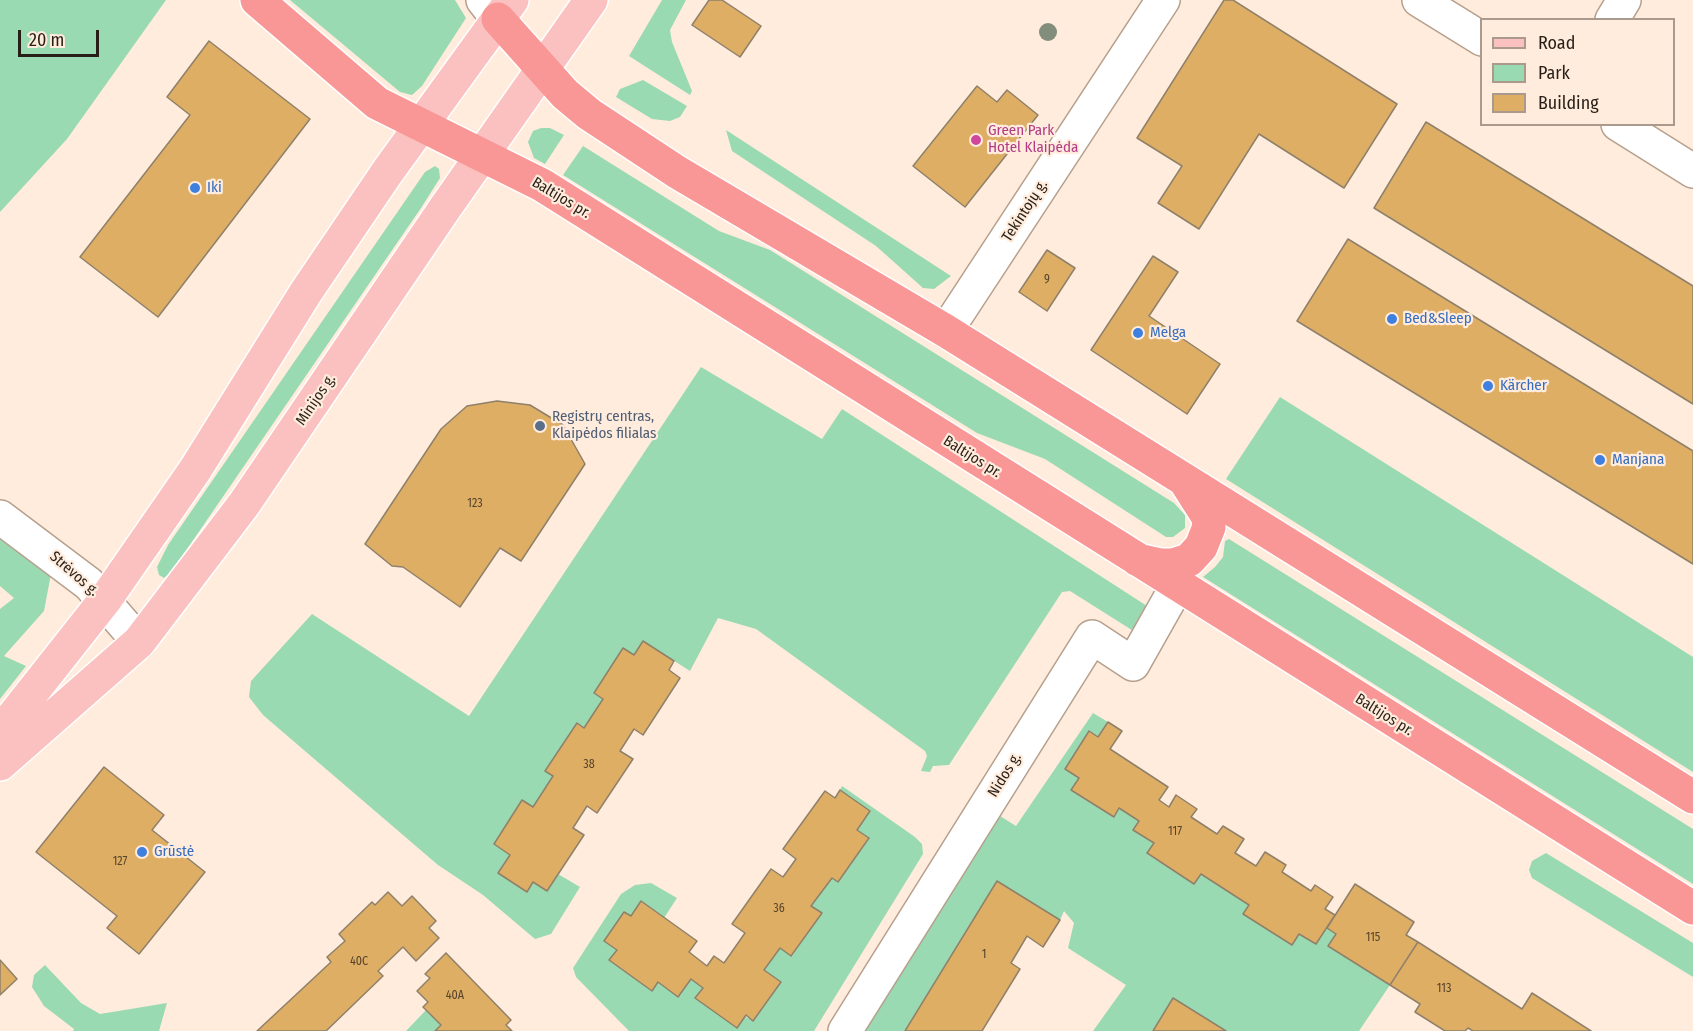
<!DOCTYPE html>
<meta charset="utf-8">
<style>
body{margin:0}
#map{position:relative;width:1693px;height:1031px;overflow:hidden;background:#ffecdc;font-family:"Fira Sans Condensed",sans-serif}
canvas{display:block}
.legend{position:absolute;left:1480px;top:18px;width:195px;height:108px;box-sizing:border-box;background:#ffecdc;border:2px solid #a99a8d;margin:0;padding:8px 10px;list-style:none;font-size:18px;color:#271f17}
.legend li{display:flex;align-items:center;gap:12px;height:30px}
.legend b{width:30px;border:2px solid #a99a8d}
.scale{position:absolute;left:18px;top:30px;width:81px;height:27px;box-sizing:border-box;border:3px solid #271f17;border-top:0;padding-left:8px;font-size:18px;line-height:21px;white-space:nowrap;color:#271f17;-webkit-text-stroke:4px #ffecdc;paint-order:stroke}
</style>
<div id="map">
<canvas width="1693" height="1031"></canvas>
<ul class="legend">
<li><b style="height:8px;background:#fbc0c0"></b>Road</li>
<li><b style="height:16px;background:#99dab3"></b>Park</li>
<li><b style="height:16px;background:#dfae65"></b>Building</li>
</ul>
<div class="scale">20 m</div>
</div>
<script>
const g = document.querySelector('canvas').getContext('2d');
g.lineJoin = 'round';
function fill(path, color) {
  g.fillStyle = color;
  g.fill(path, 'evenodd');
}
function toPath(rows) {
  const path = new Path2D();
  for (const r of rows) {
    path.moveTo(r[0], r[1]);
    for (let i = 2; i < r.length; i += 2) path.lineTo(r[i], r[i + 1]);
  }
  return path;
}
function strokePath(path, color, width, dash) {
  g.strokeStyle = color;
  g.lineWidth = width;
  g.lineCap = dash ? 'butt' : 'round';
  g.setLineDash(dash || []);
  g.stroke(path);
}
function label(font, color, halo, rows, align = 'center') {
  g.font = font + ' "Fira Sans Condensed",sans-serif';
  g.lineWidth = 4.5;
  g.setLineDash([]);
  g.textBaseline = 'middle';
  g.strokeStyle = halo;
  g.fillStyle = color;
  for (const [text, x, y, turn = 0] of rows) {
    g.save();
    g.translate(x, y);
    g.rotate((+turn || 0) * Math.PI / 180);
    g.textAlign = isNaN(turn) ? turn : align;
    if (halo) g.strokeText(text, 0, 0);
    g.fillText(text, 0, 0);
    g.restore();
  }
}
fill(toPath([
 [0,0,166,0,67,139,0,212],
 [290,0,455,0,466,18,422,86,412,95,400,92],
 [662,0,686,0,670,30,672,42,692,91,690,95,629,56],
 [643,80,687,106,680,117,670,121,652,119,616,97,620,89],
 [541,128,550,128,564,135,545,164,534,158,528,142,533,131],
 [726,130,951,276,934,289,923,288,876,246,732,151],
 [583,146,719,231,770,250,1174,503,1185,515,1185,528,1173,537,1166,537,1045,459,977,433,563,175],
 [435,166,439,169,440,178,421,208,185,552,168,575,164,578,159,575,157,567,168,545,425,172],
 [701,367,822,439,842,409,1147,606,1135,632,1070,591,1062,592,949,765,933,766,930,772,921,771,927,756,925,751,756,629,718,618,690,671,643,641,634,655,623,649,594,693,603,699,584,728,577,723,546,770,553,776,533,807,522,801,494,844,510,855,498,873,526,892,533,882,547,891,558,874,580,887,551,934,535,939,483,895,438,865,263,715,249,697,251,681,312,614,469,716],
 [1280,397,1693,657,1693,772,1226,479],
 [0,535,51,574,44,611,4,656,26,666,0,699,0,609,14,598,0,586],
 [1229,539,1693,829,1693,884,1203,577,1215,567,1223,557,1225,541],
 [1093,713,1108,722,1098,737,1089,732,1065,769,1079,778,1072,790,1113,817,1119,808,1139,821,1154,843,1147,854,1194,884,1201,874,1249,905,1244,914,1292,945,1299,934,1316,944,1327,928,1336,934,1329,946,1390,985,1359,1031,1226,1031,1173,999,1153,1031,1093,1031,1126,985,1068,948,1074,923,1064,911,1060,920,997,882,905,1031,860,1031,997,814,1016,826],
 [842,786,915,837,922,844,923,854,814,1031,629,1031,576,977,573,968,621,894,635,885,651,883,677,898,664,918,641,902,631,916,624,913,604,941,617,950,610,960,652,990,658,982,678,996,691,979,703,988,696,998,753,1020,781,982,764,970,780,948,792,956,821,914,811,906,832,878,838,882,869,839,857,830,870,811,840,790],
 [1546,853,1693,943,1693,977,1532,878,1529,870,1532,861],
 [45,965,81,1003,100,1014,167,1003,159,1031,73,1031,74,1029,44,1006,32,987,34,975],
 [426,1010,441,1025,435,1031,406,1031]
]), '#99dab3');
const building = toPath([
 [709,0,722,0,761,26,740,57,692,25,709,0],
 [1224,0,1233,0,1397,104,1344,188,1259,134,1199,229,1158,203,1182,166,1137,138,1224,0],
 [209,41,310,119,158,317,80,257,190,115,167,97,209,41],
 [977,86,997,102,1007,90,1038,115,965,207,913,166,977,86],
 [1426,122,1693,286,1693,404,1374,208,1426,122],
 [1348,239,1693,451,1693,564,1297,321,1348,239],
 [1047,250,1075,268,1047,311,1019,292,1047,250],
 [1153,256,1178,272,1149,316,1220,364,1187,414,1091,350,1153,256],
 [497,401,530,405,563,425,585,464,521,561,500,548,460,607,403,567,392,566,365,544,441,429,467,406,497,401],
 [643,641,674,661,669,670,680,678,643,735,634,729,620,751,633,759,597,813,587,806,573,828,584,835,547,891,533,882,527,892,498,873,510,855,494,844,522,800,533,807,553,776,545,771,577,723,584,728,603,699,594,693,623,648,634,655,643,641],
 [1108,722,1122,731,1110,749,1168,787,1159,800,1169,807,1176,795,1197,809,1191,817,1217,834,1223,826,1244,839,1235,853,1256,866,1265,852,1286,865,1282,872,1311,891,1315,885,1333,897,1325,909,1335,915,1316,944,1299,934,1292,945,1243,914,1249,905,1201,874,1194,884,1147,853,1154,843,1133,830,1139,821,1119,808,1114,817,1071,790,1079,778,1065,769,1089,731,1098,737,1108,722],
 [104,767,164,815,152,830,205,872,139,954,107,928,117,916,36,852,104,767],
 [840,790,870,811,857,830,869,838,838,882,832,878,811,906,822,913,791,956,780,948,764,970,781,982,753,1021,746,1015,737,1028,695,998,703,988,691,979,678,997,658,982,652,991,609,960,617,950,604,941,624,912,631,916,641,901,697,941,689,952,707,966,714,956,724,963,745,933,732,924,771,869,783,877,796,859,783,849,825,791,835,798,840,790],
 [997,881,1060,920,1043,947,1027,936,1011,963,1020,969,982,1031,905,1031,997,881],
 [1355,884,1414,922,1406,935,1418,942,1390,985,1328,946,1336,934,1327,928,1355,884],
 [388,892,402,906,412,896,436,921,429,928,439,938,416,961,403,947,378,971,383,976,326,1031,257,1031,331,962,327,957,345,941,339,934,372,902,375,905,388,892],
 [1418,942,1522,1009,1532,993,1591,1031,1473,1031,1468,1028,1465,1031,1445,1031,1415,1012,1420,1004,1390,985,1418,942],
 [446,953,511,1020,506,1025,512,1031,435,1031,441,1025,423,1007,428,1002,417,991,430,978,425,974,446,953],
 [0,960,17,979,0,995,0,960],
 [1173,998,1226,1031,1153,1031,1173,998]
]);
fill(building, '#dfae65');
strokePath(building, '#8f806a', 1.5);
const minor = toPath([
 [483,0,498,19],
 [1419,0,1482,39],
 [1612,20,1624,0],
 [1618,124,1693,171],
 [946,331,1163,0],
 [0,517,89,584,139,642],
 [845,1031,1092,637,1133,664,1177,586]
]);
const major = toPath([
 [0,733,105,600,195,470,306,292,388,171,512,0],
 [0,764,139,642,244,504,445,208,591,0]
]);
const highway = toPath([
 [257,0,377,103,542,185,1693,908],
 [498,19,565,94,589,114,677,172,946,331,1693,797],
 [1138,560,1161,565,1173,565,1189,560,1201,547,1209,527,1208,517,1187,484]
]);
strokePath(minor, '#b6a08d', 36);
strokePath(major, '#fff', 36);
strokePath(highway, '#fff', 36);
strokePath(minor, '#fff', 33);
strokePath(major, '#fbc0c0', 33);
strokePath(highway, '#f99696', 33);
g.fillStyle = '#828d7b';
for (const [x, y] of [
 [1048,32]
]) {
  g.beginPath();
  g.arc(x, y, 9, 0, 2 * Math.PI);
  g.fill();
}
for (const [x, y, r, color] of [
 [976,140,6,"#d1479c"],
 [195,188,6,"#3f7fe0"],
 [1392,319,6,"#3f7fe0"],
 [1138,333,6,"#3f7fe0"],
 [1488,386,6,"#3f7fe0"],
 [540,426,6,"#5c6f8a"],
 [1600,460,6,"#3f7fe0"],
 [142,852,6,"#3f7fe0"]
]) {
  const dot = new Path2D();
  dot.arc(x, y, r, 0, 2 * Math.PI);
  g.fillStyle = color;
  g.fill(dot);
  strokePath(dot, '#ffecdc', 2);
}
label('12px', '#55432a', null, [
 ["9",1047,280],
 ["123",475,504],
 ["38",589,765],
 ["117",1175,832],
 ["127",120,862],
 ["36",779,909],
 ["115",1373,938],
 ["1",984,955],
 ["40C",359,962],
 ["113",1444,989],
 ["40A",455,996]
]);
label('15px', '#b23c85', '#ffecdc', [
 ["Green Park",988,131],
 ["Hotel Klaipėda",988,148]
], 'left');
label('15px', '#366cbe', '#ffecdc', [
 ["Iki",207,188],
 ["Bed&Sleep",1404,319],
 ["Melga",1150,333],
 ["Kärcher",1500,386],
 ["Manjana",1612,460],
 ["Grūstė",154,852]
], 'left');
label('15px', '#271f17', '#ffecdc', [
 ["Baltijos pr.",561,198,31],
 ["Tekintojų g.",1025,211,-57],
 ["Minijos g.",316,400,-56],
 ["Baltijos pr.",972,457,32],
 ["Strėvos g.",74,574,41],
 ["Baltijos pr.",1384,715,32],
 ["Nidos g.",1005,775,-58]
]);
label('15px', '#4e5e75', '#ffecdc', [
 ["Registrų centras,",552,417],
 ["Klaipėdos filialas",552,434]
], 'left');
</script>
